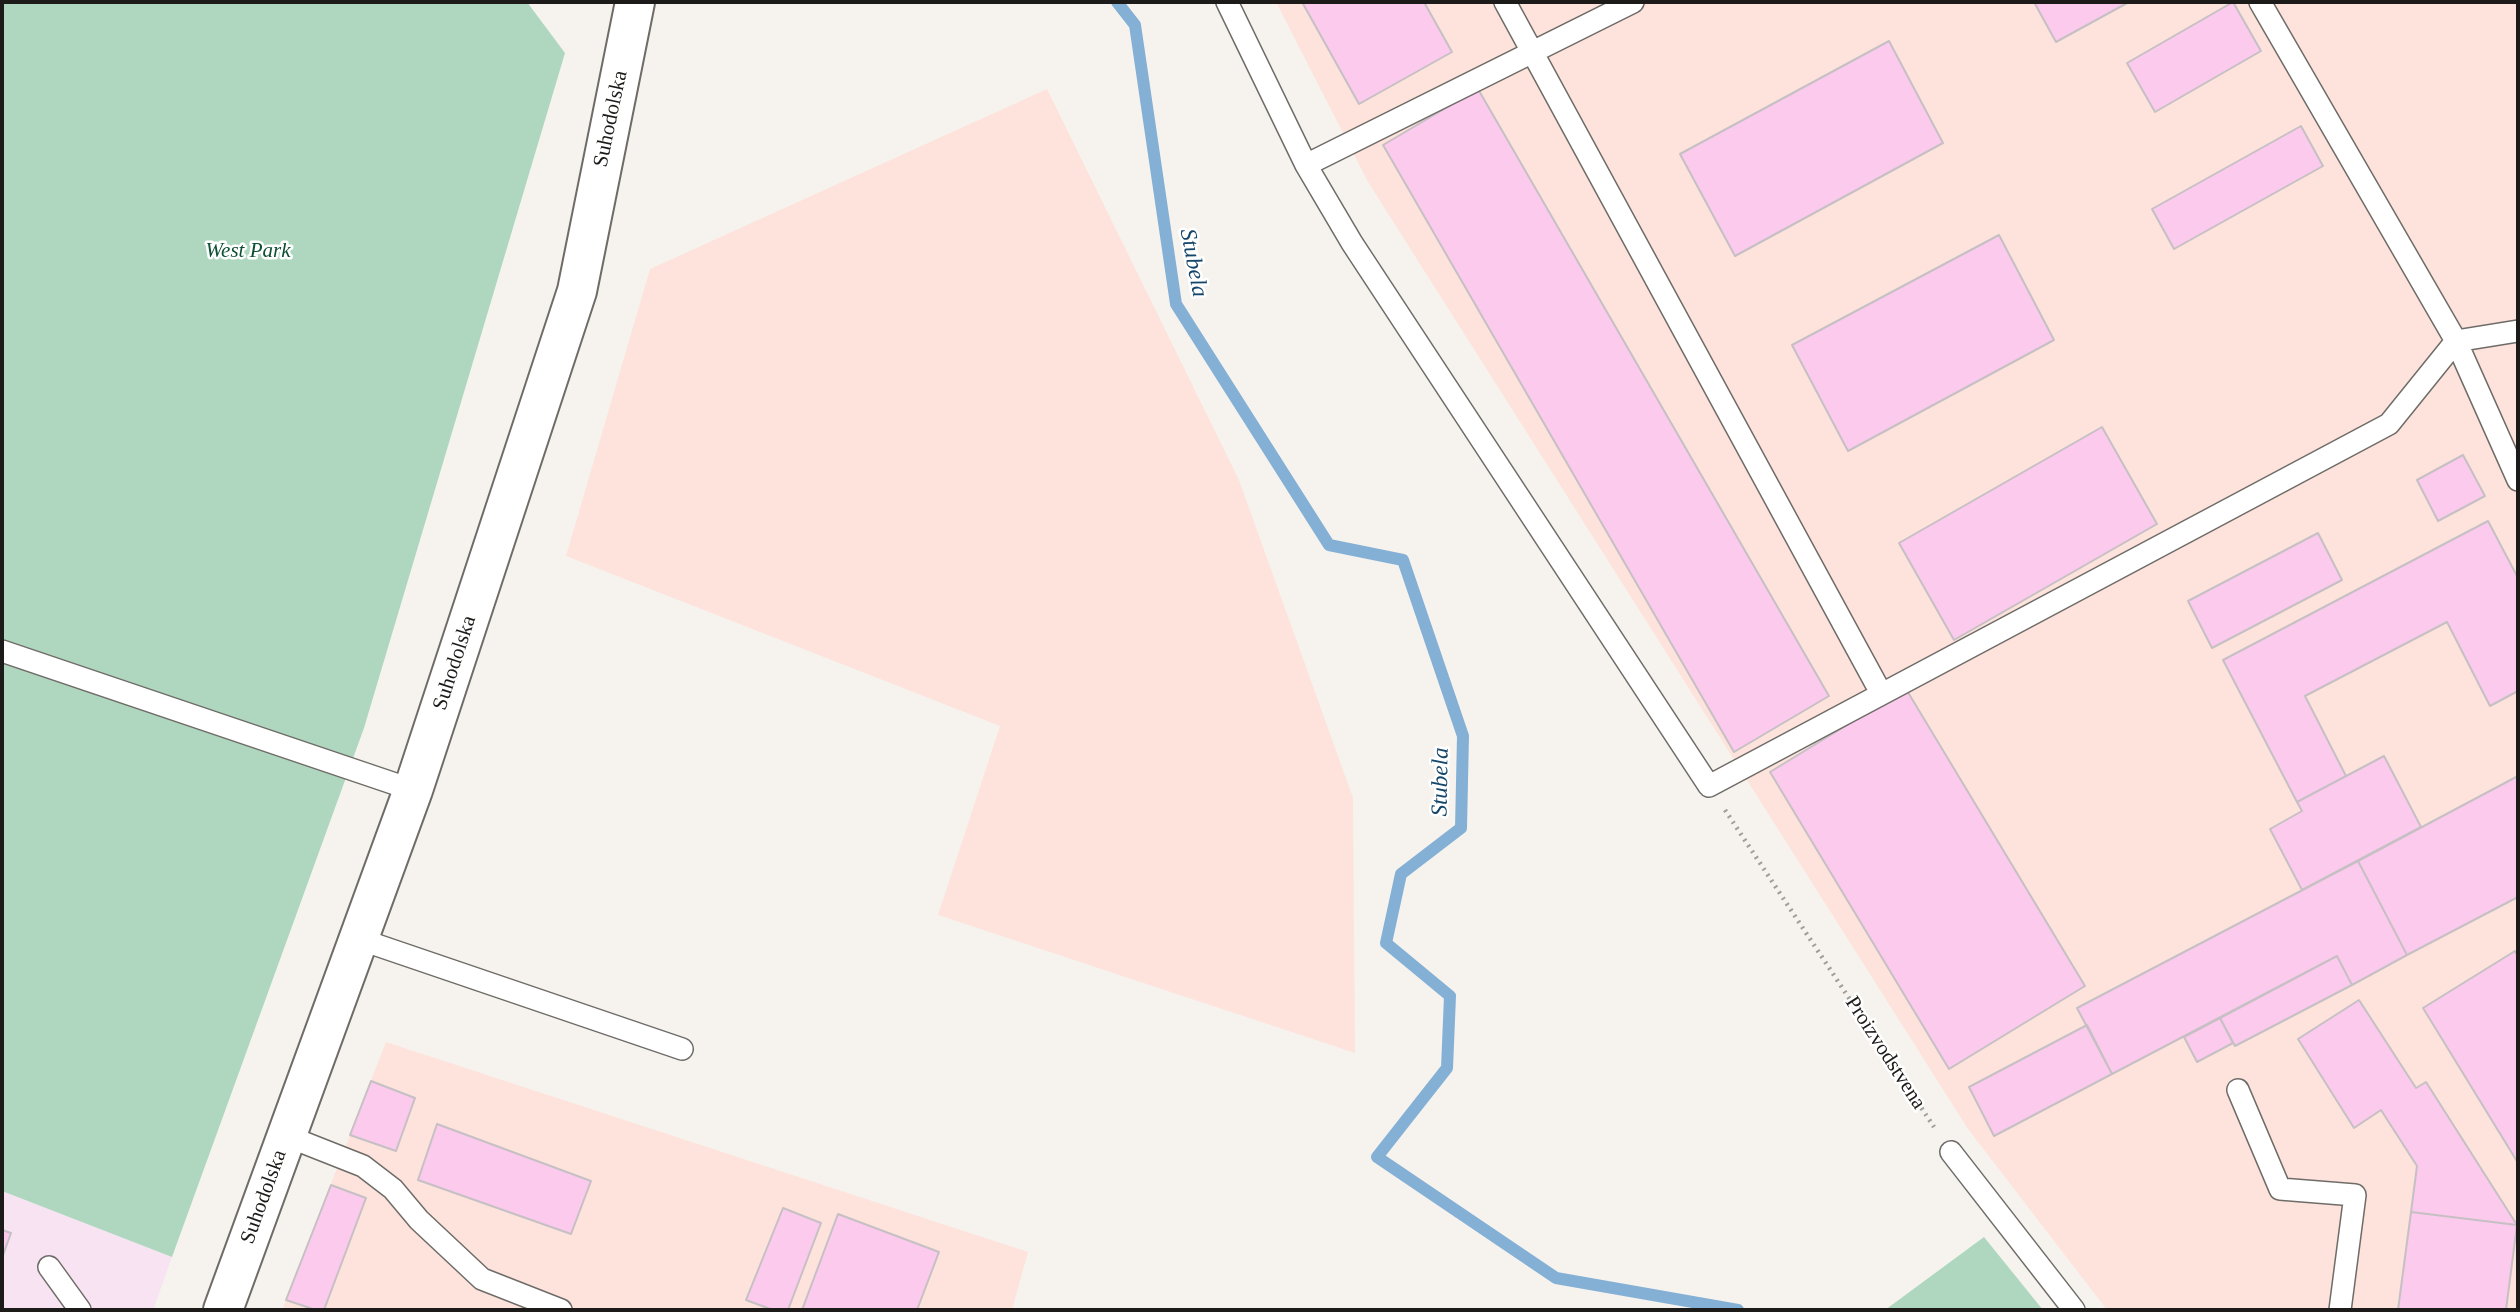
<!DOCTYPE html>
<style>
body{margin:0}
#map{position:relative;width:2520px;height:1312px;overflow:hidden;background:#f6f3ee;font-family:"Times New Roman",serif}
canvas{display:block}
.frame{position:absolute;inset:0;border:4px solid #1c1b19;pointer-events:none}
</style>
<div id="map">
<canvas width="2520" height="1312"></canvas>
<div class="frame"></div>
</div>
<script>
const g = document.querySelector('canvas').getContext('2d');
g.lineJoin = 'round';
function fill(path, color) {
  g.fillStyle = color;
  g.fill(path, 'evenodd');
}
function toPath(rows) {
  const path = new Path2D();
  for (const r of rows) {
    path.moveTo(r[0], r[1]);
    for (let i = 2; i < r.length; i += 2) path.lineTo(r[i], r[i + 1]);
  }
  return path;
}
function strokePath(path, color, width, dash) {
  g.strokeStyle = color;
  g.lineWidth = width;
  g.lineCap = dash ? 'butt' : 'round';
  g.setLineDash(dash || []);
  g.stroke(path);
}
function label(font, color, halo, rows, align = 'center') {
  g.font = font + ' "Times New Roman",serif';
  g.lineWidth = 5;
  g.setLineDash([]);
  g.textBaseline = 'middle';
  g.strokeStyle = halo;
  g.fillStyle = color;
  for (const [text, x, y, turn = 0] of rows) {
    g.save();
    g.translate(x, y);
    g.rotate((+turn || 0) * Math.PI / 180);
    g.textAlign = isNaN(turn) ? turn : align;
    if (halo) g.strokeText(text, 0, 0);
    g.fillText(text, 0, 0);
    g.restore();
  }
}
fill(toPath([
 [1276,2,2518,2,2518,1310,2107,1310,1968,1129,1368,182],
 [1047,89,1239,480,1353,798,1355,1053,938,915,1000,726,566,556,650,269],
 [386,1042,1028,1252,1012,1310,282,1310]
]), '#fde3dc');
fill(toPath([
 [2,1191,172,1257,153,1310,2,1310]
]), '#f7e3f2');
fill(toPath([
 [2,2,527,2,565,53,364,728,172,1257,2,1191],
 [1984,1237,2043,1310,1885,1310]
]), '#afd7bf');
strokePath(toPath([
 [1117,2,1135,25,1176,304,1329,545,1403,560,1463,736,1461,828,1401,874,1386,943,1450,996,1447,1068,1377,1157,1556,1278,1738,1310]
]), '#85b0d5', 12);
const building = toPath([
 [1302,2,1424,2,1452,52,1359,104,1302,2],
 [2034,2,2129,2,2056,42,2034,2],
 [2233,2,2261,51,2155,112,2127,63,2233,2],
 [1889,41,1943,143,1735,256,1680,154,1889,41],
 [1478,89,1829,696,1734,752,1383,145,1478,89],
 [2301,126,2323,166,2174,249,2152,209,2301,126],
 [1999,235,2054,340,1848,451,1792,345,1999,235],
 [2102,427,2157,524,1954,640,1899,543,2102,427],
 [2463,455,2485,496,2438,521,2417,480,2463,455],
 [2488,521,2518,578,2518,691,2490,706,2447,622,2305,696,2346,776,2297,802,2223,660,2488,521],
 [2318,533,2342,580,2212,648,2188,601,2318,533],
 [1906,689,2085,986,1949,1069,1770,772,1906,689],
 [2384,756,2421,827,2302,890,2270,829,2302,811,2297,802,2384,756],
 [2518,776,2518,897,2407,955,2358,861,2518,776],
 [2358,861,2407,955,2352,985,2337,956,2112,1074,2077,1008,2358,861],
 [2515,951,2518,957,2518,1163,2423,1008,2515,951],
 [2337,956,2352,985,2235,1046,2220,1018,2337,956],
 [2359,1000,2416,1088,2426,1082,2517,1225,2411,1212,2417,1166,2381,1110,2354,1128,2298,1039,2359,1000],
 [2220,1018,2233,1043,2197,1062,2184,1037,2220,1018],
 [2087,1025,2112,1074,1994,1136,1969,1087,2087,1025],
 [371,1081,415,1098,396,1151,350,1135,371,1081],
 [437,1124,591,1181,571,1234,418,1180,437,1124],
 [331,1185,366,1198,324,1310,316,1310,286,1300,331,1185],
 [783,1208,821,1223,788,1310,773,1310,746,1300,783,1208],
 [2411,1212,2517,1225,2506,1310,2398,1310,2411,1212],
 [838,1214,939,1252,917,1310,802,1310,838,1214],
 [2,1230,11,1233,2,1258,2,1230]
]);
fill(building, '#fccaec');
strokePath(building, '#c6c0c4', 2);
const lane = toPath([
 [1227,2,1306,165,1352,243,1709,786,2389,424,2456,341,2518,331],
 [1505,2,1881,693],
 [2260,2,2456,341,2518,480],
 [1306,165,1633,2],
 [2,651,413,790],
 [359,939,682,1049],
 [2238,1090,2280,1189,2355,1195,2340,1310],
 [287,1136,363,1166,393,1189,419,1220,482,1279,561,1310],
 [1951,1152,2074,1310],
 [49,1267,80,1310]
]);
const secondary = toPath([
 [223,1310,413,790,577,291,635,2]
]);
strokePath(lane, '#6f6c68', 24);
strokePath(secondary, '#6f6c68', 42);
strokePath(toPath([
 [1725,810,1934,1127]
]), '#a09e9a', 4.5, [2, 5]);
strokePath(lane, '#fff', 21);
strokePath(secondary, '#fff', 38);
label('21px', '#1c1b19', '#fff', [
 ["Suhodolska",611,119,-78],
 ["Suhodolska",455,663,-72],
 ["Proizvodstvena",1885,1053,57],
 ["Suhodolska",264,1197,-70]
]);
label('italic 21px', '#0d4f33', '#fff', [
 ["West Park",248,251]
]);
label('italic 23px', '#14456a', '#fff', [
 ["Stubela",1193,263,79],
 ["Stubela",1441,782,-89]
]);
</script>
